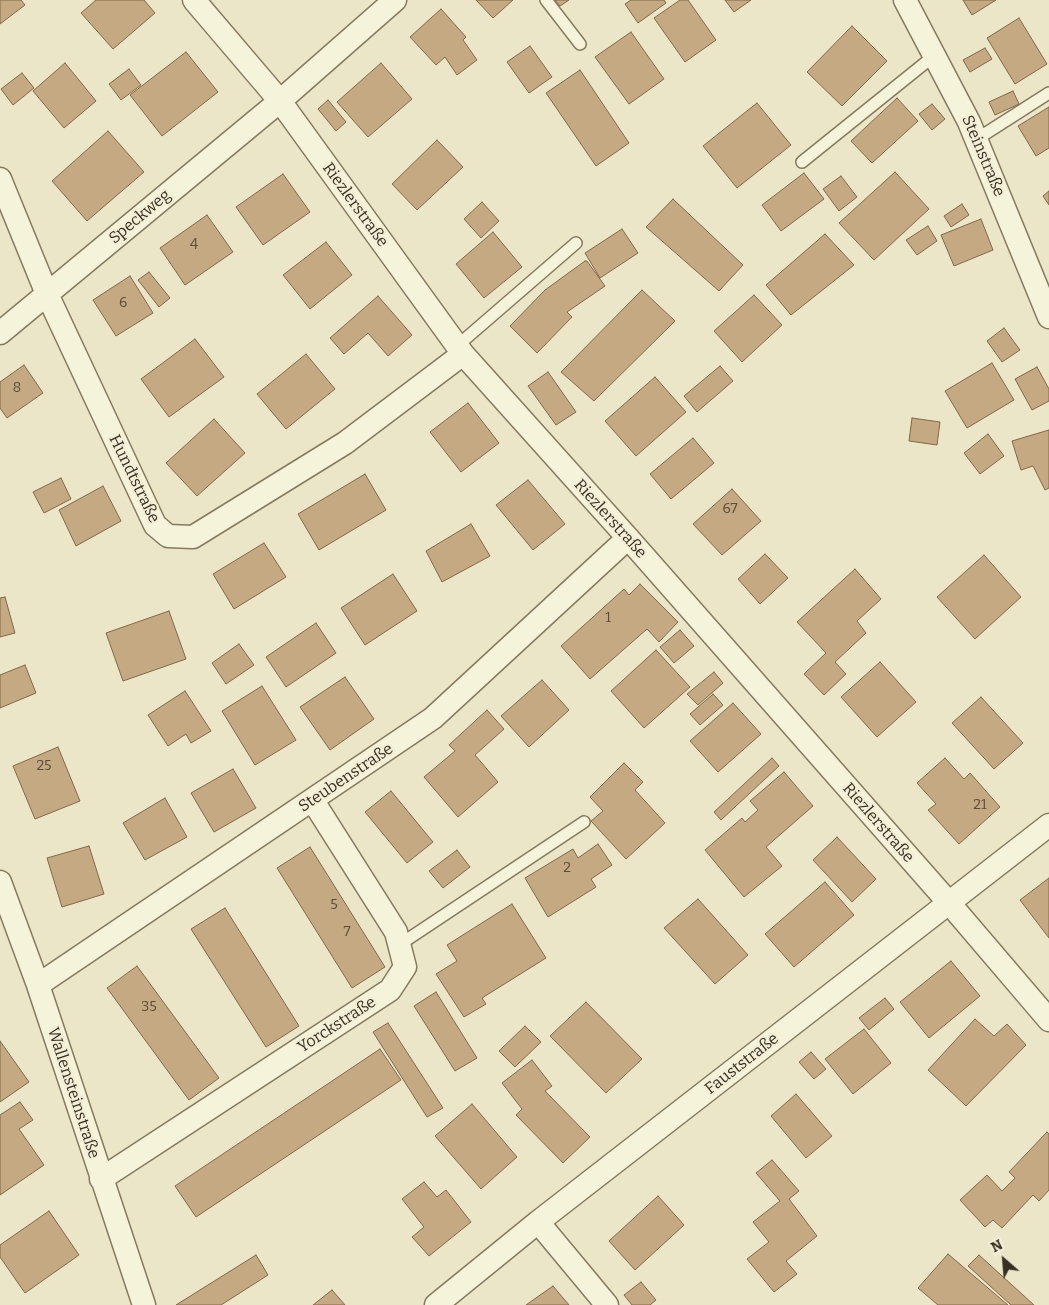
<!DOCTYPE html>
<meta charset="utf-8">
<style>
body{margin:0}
#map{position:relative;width:1049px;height:1305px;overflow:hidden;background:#ebe6c8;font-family:Bitter,serif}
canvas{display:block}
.north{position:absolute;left:979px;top:1235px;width:50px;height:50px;-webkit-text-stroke:4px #f3efd7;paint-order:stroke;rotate:333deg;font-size:14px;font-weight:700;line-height:20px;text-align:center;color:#372f21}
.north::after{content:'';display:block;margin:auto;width:18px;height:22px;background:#372f21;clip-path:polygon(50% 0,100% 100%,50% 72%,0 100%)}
</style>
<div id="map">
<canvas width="1049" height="1305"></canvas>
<div class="north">N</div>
</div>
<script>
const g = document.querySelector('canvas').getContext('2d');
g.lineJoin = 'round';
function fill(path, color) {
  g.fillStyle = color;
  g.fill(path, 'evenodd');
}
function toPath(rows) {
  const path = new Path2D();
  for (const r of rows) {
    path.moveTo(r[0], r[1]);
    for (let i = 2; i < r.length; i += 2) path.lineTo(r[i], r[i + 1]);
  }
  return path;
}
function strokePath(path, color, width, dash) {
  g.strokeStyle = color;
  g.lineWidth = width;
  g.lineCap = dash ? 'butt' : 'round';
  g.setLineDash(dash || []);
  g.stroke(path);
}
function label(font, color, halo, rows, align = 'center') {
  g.font = font + ' Bitter,serif';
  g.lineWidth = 5;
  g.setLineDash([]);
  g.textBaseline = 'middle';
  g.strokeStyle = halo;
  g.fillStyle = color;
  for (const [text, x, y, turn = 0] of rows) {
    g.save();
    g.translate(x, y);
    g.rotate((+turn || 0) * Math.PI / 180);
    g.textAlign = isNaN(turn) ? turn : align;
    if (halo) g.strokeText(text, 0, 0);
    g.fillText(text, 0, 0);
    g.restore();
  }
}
const building = toPath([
 [0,0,21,0,25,5,0,24,0,0],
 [96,0,144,0,155,13,113,49,81,13,96,0],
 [476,0,513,0,493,18,476,0],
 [555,0,569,0,560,6,555,0],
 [631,0,664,0,666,3,638,23,625,4,631,0],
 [680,0,688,0,716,40,685,62,654,18,680,0],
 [725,0,751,0,734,12,725,0],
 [963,0,996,0,972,15,963,0],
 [441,9,466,37,463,40,477,60,457,75,445,57,436,65,410,37,441,9],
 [1019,18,1047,64,1015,84,987,38,1019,18],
 [852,26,887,61,842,106,807,72,852,26],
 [631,32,664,79,629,104,595,57,631,32],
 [530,46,552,77,529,93,507,62,530,46],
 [985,48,992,59,970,72,963,60,985,48],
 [186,52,218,92,162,136,130,95,186,52],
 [65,63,96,101,64,128,33,91,65,63],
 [381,63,412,99,368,137,337,102,381,63],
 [129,69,141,85,121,100,109,84,129,69],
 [580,70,629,143,596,166,546,93,580,70],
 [22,73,34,88,13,105,1,89,22,73],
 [1013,91,1019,104,995,115,989,102,1013,91],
 [897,98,918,121,872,163,851,141,897,98],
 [328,100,346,122,336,131,318,109,328,100],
 [757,103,791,145,737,188,703,146,757,103],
 [932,104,945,119,932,130,919,114,932,104],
 [1049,107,1049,148,1036,156,1018,126,1049,107],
 [108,131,144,172,87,221,52,181,108,131],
 [437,140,463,167,417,210,392,184,437,140],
 [895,172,929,209,874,260,839,223,895,172],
 [804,173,824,199,781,231,762,205,804,173],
 [283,174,310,212,263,245,236,207,283,174],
 [841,176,857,197,839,211,823,189,841,176],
 [1049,191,1049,205,1043,196,1049,191],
 [673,199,743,265,719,291,646,227,673,199],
 [482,202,499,221,481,238,464,219,482,202],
 [962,204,969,215,951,227,944,216,962,204],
 [207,215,233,252,185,285,160,248,207,215],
 [981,219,993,250,954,266,941,235,981,219],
 [928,226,937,241,917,255,906,240,928,226],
 [622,229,638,253,600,278,585,253,622,229],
 [493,232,522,267,484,298,456,264,493,232],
 [825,234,854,265,791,315,766,285,825,234],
 [326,242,352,275,310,309,283,275,326,242],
 [585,261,587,261,605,286,567,312,572,317,537,353,510,326,545,290,585,261],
 [149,272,170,298,159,307,138,280,149,272],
 [130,276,153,313,116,336,93,300,130,276],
 [642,290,675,321,594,401,561,372,642,290],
 [754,295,782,325,742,362,714,331,754,295],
 [378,296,412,335,388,356,368,333,344,354,330,338,378,296],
 [1004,328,1020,350,1002,362,987,341,1004,328],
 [195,339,224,377,169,417,141,379,195,339],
 [306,354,335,389,286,429,257,394,306,354],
 [992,363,1014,400,967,428,945,391,992,363],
 [24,365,43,393,7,418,0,408,0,382,24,365],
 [720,366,733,381,697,412,684,396,720,366],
 [1037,367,1049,389,1049,401,1032,410,1015,379,1037,367],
 [548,372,576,412,556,425,528,386,548,372],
 [655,377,686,412,636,456,605,421,655,377],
 [468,403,499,443,461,472,430,432,468,403],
 [912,418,940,422,937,445,909,441,912,418],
 [214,419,245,453,197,496,166,463,214,419],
 [1049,430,1049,488,1045,490,1033,466,1021,470,1012,441,1049,430],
 [988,434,1004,456,980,474,964,453,988,434],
 [693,438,714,463,671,499,650,474,693,438],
 [365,474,386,510,319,550,298,514,365,474],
 [61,478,71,499,44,513,33,492,61,478],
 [528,480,565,524,533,550,496,505,528,480],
 [103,486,121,521,76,546,59,510,103,486],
 [732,489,761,521,722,555,693,524,732,489],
 [471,524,490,556,442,582,426,551,471,524],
 [264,543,286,577,234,609,213,574,264,543],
 [765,554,788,578,760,604,738,579,765,554],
 [984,555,1021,597,975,639,937,597,984,555],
 [855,569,881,599,857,621,866,633,835,662,846,674,824,695,804,674,826,653,797,622,855,569],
 [393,574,417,611,365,645,341,608,393,574],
 [640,584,678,622,659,642,647,629,590,679,561,646,624,589,629,595,640,584],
 [5,597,15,633,0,637,0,598,5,597],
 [169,611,186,659,123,681,106,633,169,611],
 [316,623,336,653,286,687,266,657,316,623],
 [680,630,694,646,674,663,660,647,680,630],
 [239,644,254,665,226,684,212,663,239,644],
 [656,650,690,687,644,728,611,691,656,650],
 [880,662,916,702,877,737,841,697,880,662],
 [25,665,36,693,0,708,0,675,25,665],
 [714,672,723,683,698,705,687,694,714,672],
 [345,677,374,719,330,750,300,707,345,677],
 [542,680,569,710,529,747,501,716,542,680],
 [262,686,296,740,255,765,222,711,262,686],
 [185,691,211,731,191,743,186,734,168,746,148,715,185,691],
 [713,694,723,705,700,725,690,714,713,694],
 [981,697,1023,743,994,769,952,723,981,697],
 [733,703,761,734,718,772,690,741,733,703],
 [487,710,504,729,475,755,498,782,458,817,424,777,455,751,449,745,487,710],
 [58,747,80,801,35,819,13,766,58,747],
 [772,758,779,766,721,820,714,812,772,758],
 [945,758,964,779,970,773,1000,807,959,844,928,810,936,804,917,783,945,758],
 [624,763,643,782,635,790,665,823,626,859,591,821,603,811,590,797,624,763],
 [233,769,256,808,214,832,191,793,233,769],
 [784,772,813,806,766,847,782,866,744,897,705,850,742,818,745,822,758,810,750,801,784,772],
 [391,791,433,842,407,863,365,812,391,791],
 [165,798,187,837,145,860,123,823,165,798],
 [837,837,876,879,852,902,813,860,837,837],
 [598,844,612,865,591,879,596,887,548,917,525,878,573,849,578,858,598,844],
 [89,846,104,894,62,907,47,858,89,846],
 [310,847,385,967,352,988,277,868,310,847],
 [457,850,470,867,443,888,429,871,457,850],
 [1049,878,1049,938,1020,900,1049,878],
 [825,882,854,915,794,967,765,934,825,882],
 [698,899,748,955,715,984,664,928,698,899],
 [512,904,546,958,482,998,486,1004,464,1017,436,974,457,961,447,945,512,904],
 [225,908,299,1026,266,1047,191,929,225,908],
 [951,961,980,996,929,1038,900,1002,951,961],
 [137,966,219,1078,189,1100,107,988,137,966],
 [436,992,477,1058,455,1071,414,1006,436,992],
 [885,998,894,1009,869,1030,859,1018,885,998],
 [586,1002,642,1059,606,1093,550,1036,586,1002],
 [975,1019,994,1036,1007,1024,1026,1045,966,1106,928,1070,975,1019],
 [388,1023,443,1108,427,1117,373,1032,388,1023],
 [525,1026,541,1042,515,1067,499,1051,525,1026],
 [864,1029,891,1063,853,1094,825,1059,864,1029],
 [0,1041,29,1082,0,1102,0,1041],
 [380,1049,401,1080,196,1217,175,1186,380,1049],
 [811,1052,826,1069,814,1079,799,1062,811,1052],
 [532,1060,552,1086,545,1091,590,1137,563,1163,516,1115,522,1109,502,1083,532,1060],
 [796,1094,832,1136,806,1158,771,1116,796,1094],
 [20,1102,33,1120,19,1129,44,1165,0,1195,0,1115,20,1102],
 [472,1104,517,1157,481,1189,435,1136,472,1104],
 [1047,1132,1049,1134,1049,1190,1039,1201,1033,1195,1002,1228,993,1220,985,1227,960,1200,987,1175,1002,1191,1015,1178,1009,1172,1047,1132],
 [772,1160,799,1191,789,1199,817,1236,786,1261,797,1274,774,1292,747,1259,769,1242,753,1222,780,1201,756,1173,772,1160],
 [424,1182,437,1197,446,1190,471,1222,429,1256,412,1237,424,1227,402,1199,424,1182],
 [658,1196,684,1225,635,1270,609,1241,658,1196],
 [49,1211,79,1255,25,1293,0,1257,0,1245,49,1211],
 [948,1254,1008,1305,938,1305,918,1288,948,1254],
 [256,1255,268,1275,221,1305,176,1305,256,1255],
 [979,1255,1034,1305,1011,1305,968,1266,979,1255],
 [641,1282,656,1300,650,1305,632,1305,624,1295,641,1282],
 [553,1286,569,1305,526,1305,553,1286],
 [332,1290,345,1305,313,1305,332,1290]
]);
fill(building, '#c5a982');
strokePath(building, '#826847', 1);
const lane = toPath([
 [546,0,580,44],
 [977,139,1049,93],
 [802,162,935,55],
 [457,346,576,243],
 [399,945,584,822]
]);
const street = toPath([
 [194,0,280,101,463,354,628,538,950,904,1049,1020],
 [905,0,969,122,1049,317],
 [0,179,47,294,155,525,168,536,193,537,345,443,463,354],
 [0,333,280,101,395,0],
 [0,882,38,985,144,1305],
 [38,985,433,718,628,538],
 [101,1179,390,990,405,967,396,932,313,801],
 [538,1222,607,1305],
 [436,1305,538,1222,1049,825]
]);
strokePath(lane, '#857a5f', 14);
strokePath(street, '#857a5f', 25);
strokePath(lane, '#f6f3db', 11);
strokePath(street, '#f6f3db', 22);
label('14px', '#5a4e39', null, [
 ["4",194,245],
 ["6",123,303],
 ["8",17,388],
 ["67",730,509],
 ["1",608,618],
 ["25",44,766],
 ["21",980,805],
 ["2",567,868],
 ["5",334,905],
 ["7",347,932],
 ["35",149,1007]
]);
label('16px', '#372f21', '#f3efd7', [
 ["Steinstraße",983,156,67],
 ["Riezlerstraße",355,205,54],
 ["Speckweg",140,217,-40],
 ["Hundtstraße",134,479,64],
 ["Riezlerstraße",610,519,48],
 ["Steubenstraße",346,778,-34],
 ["Riezlerstraße",878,823,49],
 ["Yorckstraße",337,1025,-33],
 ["Fauststraße",742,1064,-38],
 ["Wallensteinstraße",73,1093,72]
]);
</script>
